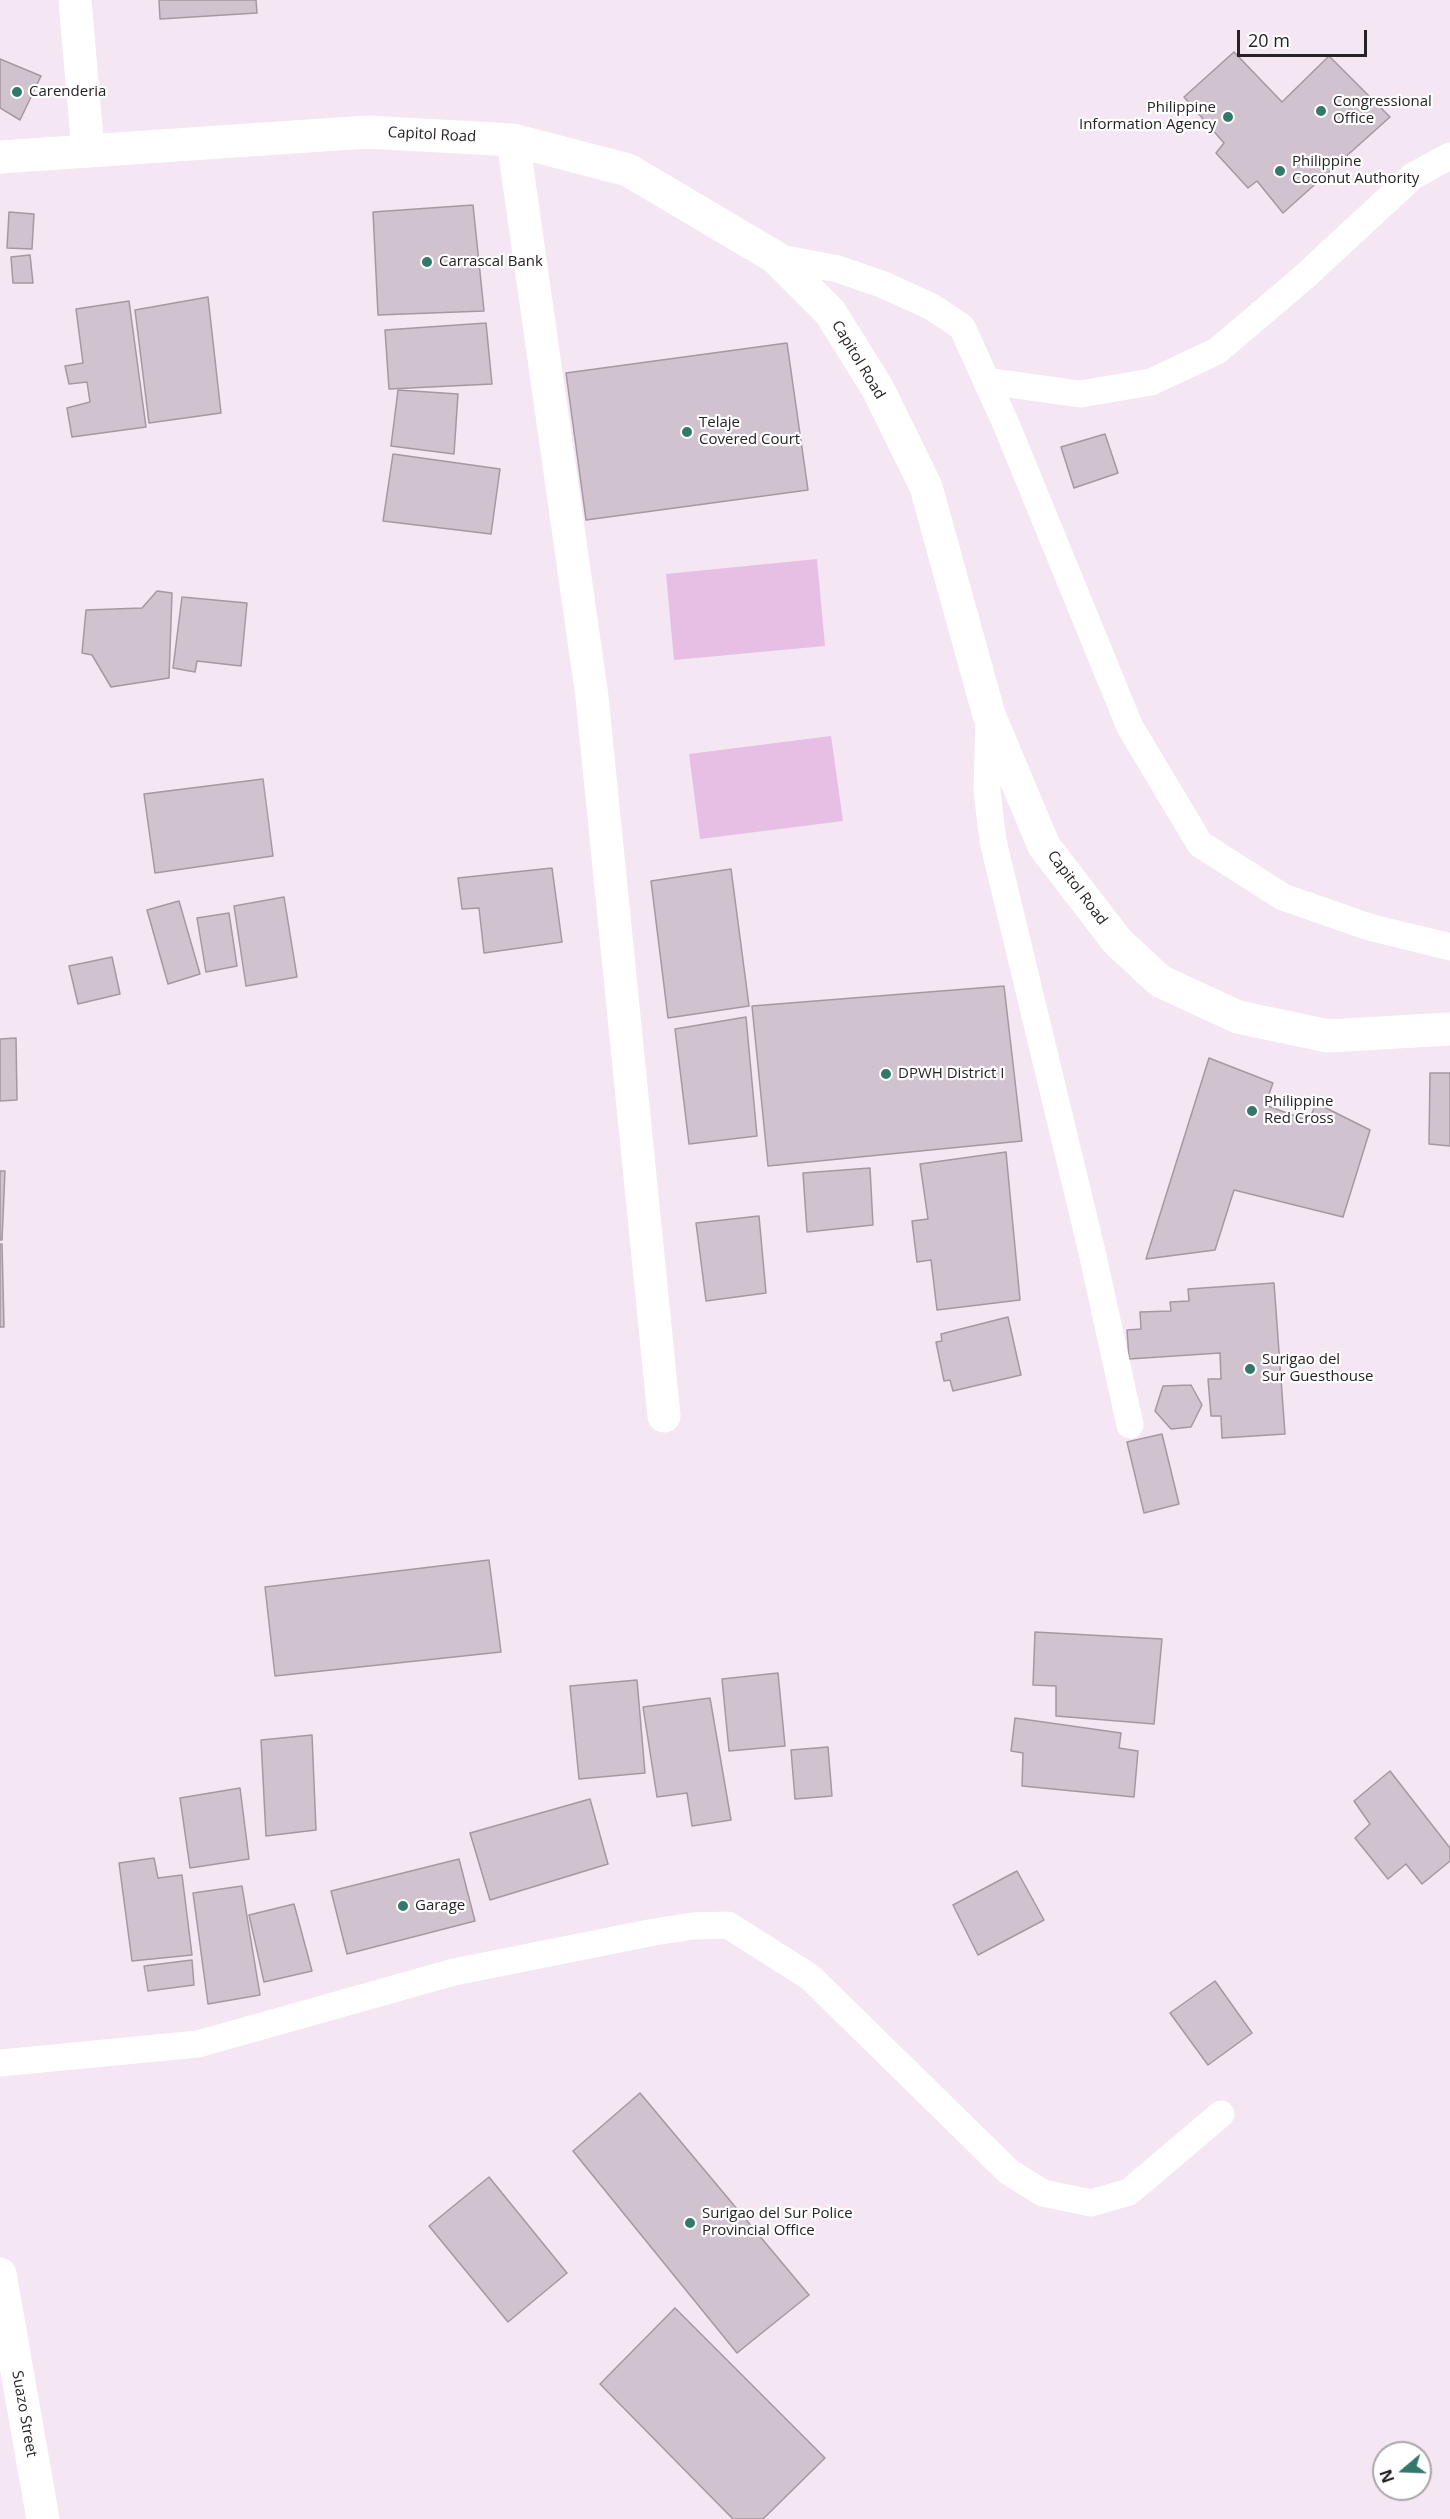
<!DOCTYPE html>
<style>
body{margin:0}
#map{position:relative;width:1450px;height:2519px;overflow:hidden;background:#f4e6f2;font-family:"Open Sans",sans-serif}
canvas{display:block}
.north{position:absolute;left:1372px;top:2441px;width:60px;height:60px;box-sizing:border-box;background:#fff;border:2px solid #a9a7a9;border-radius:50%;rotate:251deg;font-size:16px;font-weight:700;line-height:24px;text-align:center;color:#272227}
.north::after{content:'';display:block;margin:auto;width:21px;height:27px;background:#34786b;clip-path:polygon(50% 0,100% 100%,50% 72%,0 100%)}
.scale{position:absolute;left:1237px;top:30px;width:130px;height:27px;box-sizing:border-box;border:3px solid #272227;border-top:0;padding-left:8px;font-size:18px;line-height:21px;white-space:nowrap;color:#272227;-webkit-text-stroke:4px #fff;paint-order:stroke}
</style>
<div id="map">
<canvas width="1450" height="2519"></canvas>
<div class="north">N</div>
<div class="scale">20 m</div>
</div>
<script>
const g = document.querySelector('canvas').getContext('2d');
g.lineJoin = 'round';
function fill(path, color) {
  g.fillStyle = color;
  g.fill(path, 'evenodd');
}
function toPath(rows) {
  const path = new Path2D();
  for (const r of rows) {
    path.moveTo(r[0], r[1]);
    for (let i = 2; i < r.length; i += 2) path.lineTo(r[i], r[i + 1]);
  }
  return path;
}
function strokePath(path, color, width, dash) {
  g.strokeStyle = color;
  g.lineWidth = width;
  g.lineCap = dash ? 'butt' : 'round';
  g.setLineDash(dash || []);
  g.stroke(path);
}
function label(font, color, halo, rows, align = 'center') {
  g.font = font + ' "Open Sans",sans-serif';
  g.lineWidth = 4.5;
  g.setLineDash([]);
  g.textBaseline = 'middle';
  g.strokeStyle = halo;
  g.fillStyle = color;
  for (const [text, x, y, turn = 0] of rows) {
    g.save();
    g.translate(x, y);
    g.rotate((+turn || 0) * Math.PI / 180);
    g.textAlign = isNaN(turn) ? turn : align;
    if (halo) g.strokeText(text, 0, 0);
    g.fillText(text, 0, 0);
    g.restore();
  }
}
fill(toPath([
 [817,559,825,646,674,660,666,574],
 [831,736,843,821,700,839,689,754]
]), '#e7bfe4');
const building = toPath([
 [159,0,256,0,257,13,160,19,159,0],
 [1234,52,1282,102,1329,56,1390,117,1283,213,1257,181,1248,188,1216,153,1224,143,1184,97,1234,52],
 [0,59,41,76,20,120,0,108,0,59],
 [473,205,484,311,378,315,373,212,473,205],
 [9,212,34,214,32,249,7,248,9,212],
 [30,255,33,283,13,283,11,257,30,255],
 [208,297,221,413,149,423,135,310,208,297],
 [129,301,146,427,72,437,67,408,90,402,87,382,69,384,65,366,83,363,76,309,129,301],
 [486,323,492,384,389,389,385,330,486,323],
 [787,343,808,490,586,520,566,373,787,343],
 [398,390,458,394,454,454,391,446,398,390],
 [1105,434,1118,473,1074,488,1061,447,1105,434],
 [393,454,500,469,491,534,383,521,393,454],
 [157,591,172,593,169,678,111,687,92,655,82,653,86,610,142,608,157,591],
 [182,597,247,603,241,666,197,661,195,672,173,668,182,597],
 [263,779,273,856,155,873,144,794,263,779],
 [552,868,562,942,484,953,479,908,462,909,458,878,552,868],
 [731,869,749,1006,668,1018,651,881,731,869],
 [284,897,297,977,246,986,234,906,284,897],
 [179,901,200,974,168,984,147,910,179,901],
 [229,913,237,966,206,972,197,918,229,913],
 [112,957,120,994,78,1004,69,966,112,957],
 [1004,986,1022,1141,768,1166,752,1006,1004,986],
 [746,1017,757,1136,689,1144,675,1029,746,1017],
 [16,1038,17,1100,0,1101,0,1039,16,1038],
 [1209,1058,1273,1083,1265,1105,1309,1121,1316,1103,1370,1130,1343,1217,1234,1190,1215,1250,1146,1259,1209,1058],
 [1430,1073,1450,1073,1450,1146,1429,1144,1430,1073],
 [1006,1152,1020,1300,937,1310,931,1260,917,1262,912,1221,928,1219,920,1164,1006,1152],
 [870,1168,873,1225,807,1232,803,1173,870,1168],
 [0,1171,5,1171,2,1240,0,1240,0,1171],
 [759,1216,766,1293,706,1301,696,1223,759,1216],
 [0,1244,2,1244,4,1327,0,1327,0,1244],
 [1274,1283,1285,1434,1222,1438,1221,1416,1211,1416,1208,1379,1221,1379,1220,1353,1129,1359,1127,1330,1141,1329,1140,1312,1171,1311,1170,1302,1189,1301,1188,1289,1274,1283],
 [1008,1317,1021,1375,953,1391,950,1380,944,1381,936,1342,942,1341,941,1334,1008,1317],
 [1191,1385,1202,1405,1191,1427,1171,1429,1155,1411,1163,1386,1191,1385],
 [1162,1434,1179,1504,1144,1513,1127,1442,1162,1434],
 [489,1560,501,1652,275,1676,265,1587,489,1560],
 [1035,1632,1162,1639,1154,1724,1056,1716,1056,1686,1033,1685,1035,1632],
 [778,1673,785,1746,729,1751,722,1679,778,1673],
 [637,1680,645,1773,579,1779,570,1686,637,1680],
 [710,1698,731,1820,692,1826,687,1793,657,1797,643,1707,710,1698],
 [1015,1718,1121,1733,1119,1748,1138,1751,1134,1797,1022,1786,1023,1753,1011,1751,1015,1718],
 [312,1735,316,1830,266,1836,261,1740,312,1735],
 [828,1747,832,1796,795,1799,791,1750,828,1747],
 [1390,1771,1450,1848,1450,1861,1422,1884,1406,1864,1388,1879,1355,1838,1370,1824,1354,1801,1390,1771],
 [240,1788,249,1859,190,1868,180,1798,240,1788],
 [590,1799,608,1864,490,1900,470,1833,590,1799],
 [154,1858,158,1878,182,1875,192,1955,132,1961,119,1863,154,1858],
 [459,1859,475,1921,347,1954,331,1891,459,1859],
 [1017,1871,1044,1920,978,1955,953,1905,1017,1871],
 [242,1886,260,1995,208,2004,193,1893,242,1886],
 [294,1904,312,1971,264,1982,249,1915,294,1904],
 [192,1960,194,1985,148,1991,144,1966,192,1960],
 [1215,1981,1252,2033,1208,2065,1170,2013,1215,1981],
 [640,2093,809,2295,737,2353,573,2151,640,2093],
 [489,2177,567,2273,508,2322,429,2226,489,2177],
 [675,2308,825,2458,763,2519,733,2519,600,2384,675,2308]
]);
fill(building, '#d0c2ce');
strokePath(building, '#a598a3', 1.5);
strokePath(toPath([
 [775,257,838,269,884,285,932,307,962,327,1006,424,1130,727,1200,844,1283,897,1369,927,1450,947],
 [986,381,1080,394,1151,382,1217,351,1303,278,1413,176,1450,156],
 [989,715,987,791,993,841,1092,1252,1130,1425],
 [0,2063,198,2044,454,1972,654,1932,693,1926,728,1925,810,1977,1009,2172,1043,2193,1091,2203,1129,2192,1221,2114]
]), '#fff', 27);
strokePath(toPath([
 [513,140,592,697,664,1416],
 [88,151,367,132,513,140,628,170,775,257,830,312,878,389,926,487,989,715,1044,846,1117,941,1160,981,1238,1017,1328,1036,1450,1029],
 [0,2274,43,2519]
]), '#fff', 33);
strokePath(toPath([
 [0,157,88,151,75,0]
]), '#fff', 33);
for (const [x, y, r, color] of [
 [17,92,6,"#34786b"],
 [1321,111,6,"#34786b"],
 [1228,117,6,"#34786b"],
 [1280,171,6,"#34786b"],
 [427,262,6,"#34786b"],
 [687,432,6,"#34786b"],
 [886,1074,6,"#34786b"],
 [1252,1111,6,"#34786b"],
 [1250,1369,6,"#34786b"],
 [403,1906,6,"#34786b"],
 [690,2223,6,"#34786b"]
]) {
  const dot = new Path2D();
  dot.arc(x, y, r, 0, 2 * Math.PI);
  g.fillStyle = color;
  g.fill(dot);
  strokePath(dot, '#fff', 2);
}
label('15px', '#272227', '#fff', [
 ["Carenderia",29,92],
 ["Congressional",1333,102],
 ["Office",1333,119],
 ["Philippine",1216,108,"right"],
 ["Information Agency",1216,125,"right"],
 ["Philippine",1292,162],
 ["Coconut Authority",1292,179],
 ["Carrascal Bank",439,262],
 ["Telaje",699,423],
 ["Covered Court",699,440],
 ["DPWH District I",898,1074],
 ["Philippine",1264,1102],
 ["Red Cross",1264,1119],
 ["Surigao del",1262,1360],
 ["Sur Guesthouse",1262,1377],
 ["Garage",415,1906],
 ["Surigao del Sur Police",702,2214],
 ["Provincial Office",702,2231]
], 'left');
label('15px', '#272227', '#fff', [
 ["Capitol Road",432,135,3],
 ["Capitol Road",858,360,59],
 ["Capitol Road",1077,888,53],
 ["Suazo Street",24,2414,80]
]);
</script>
